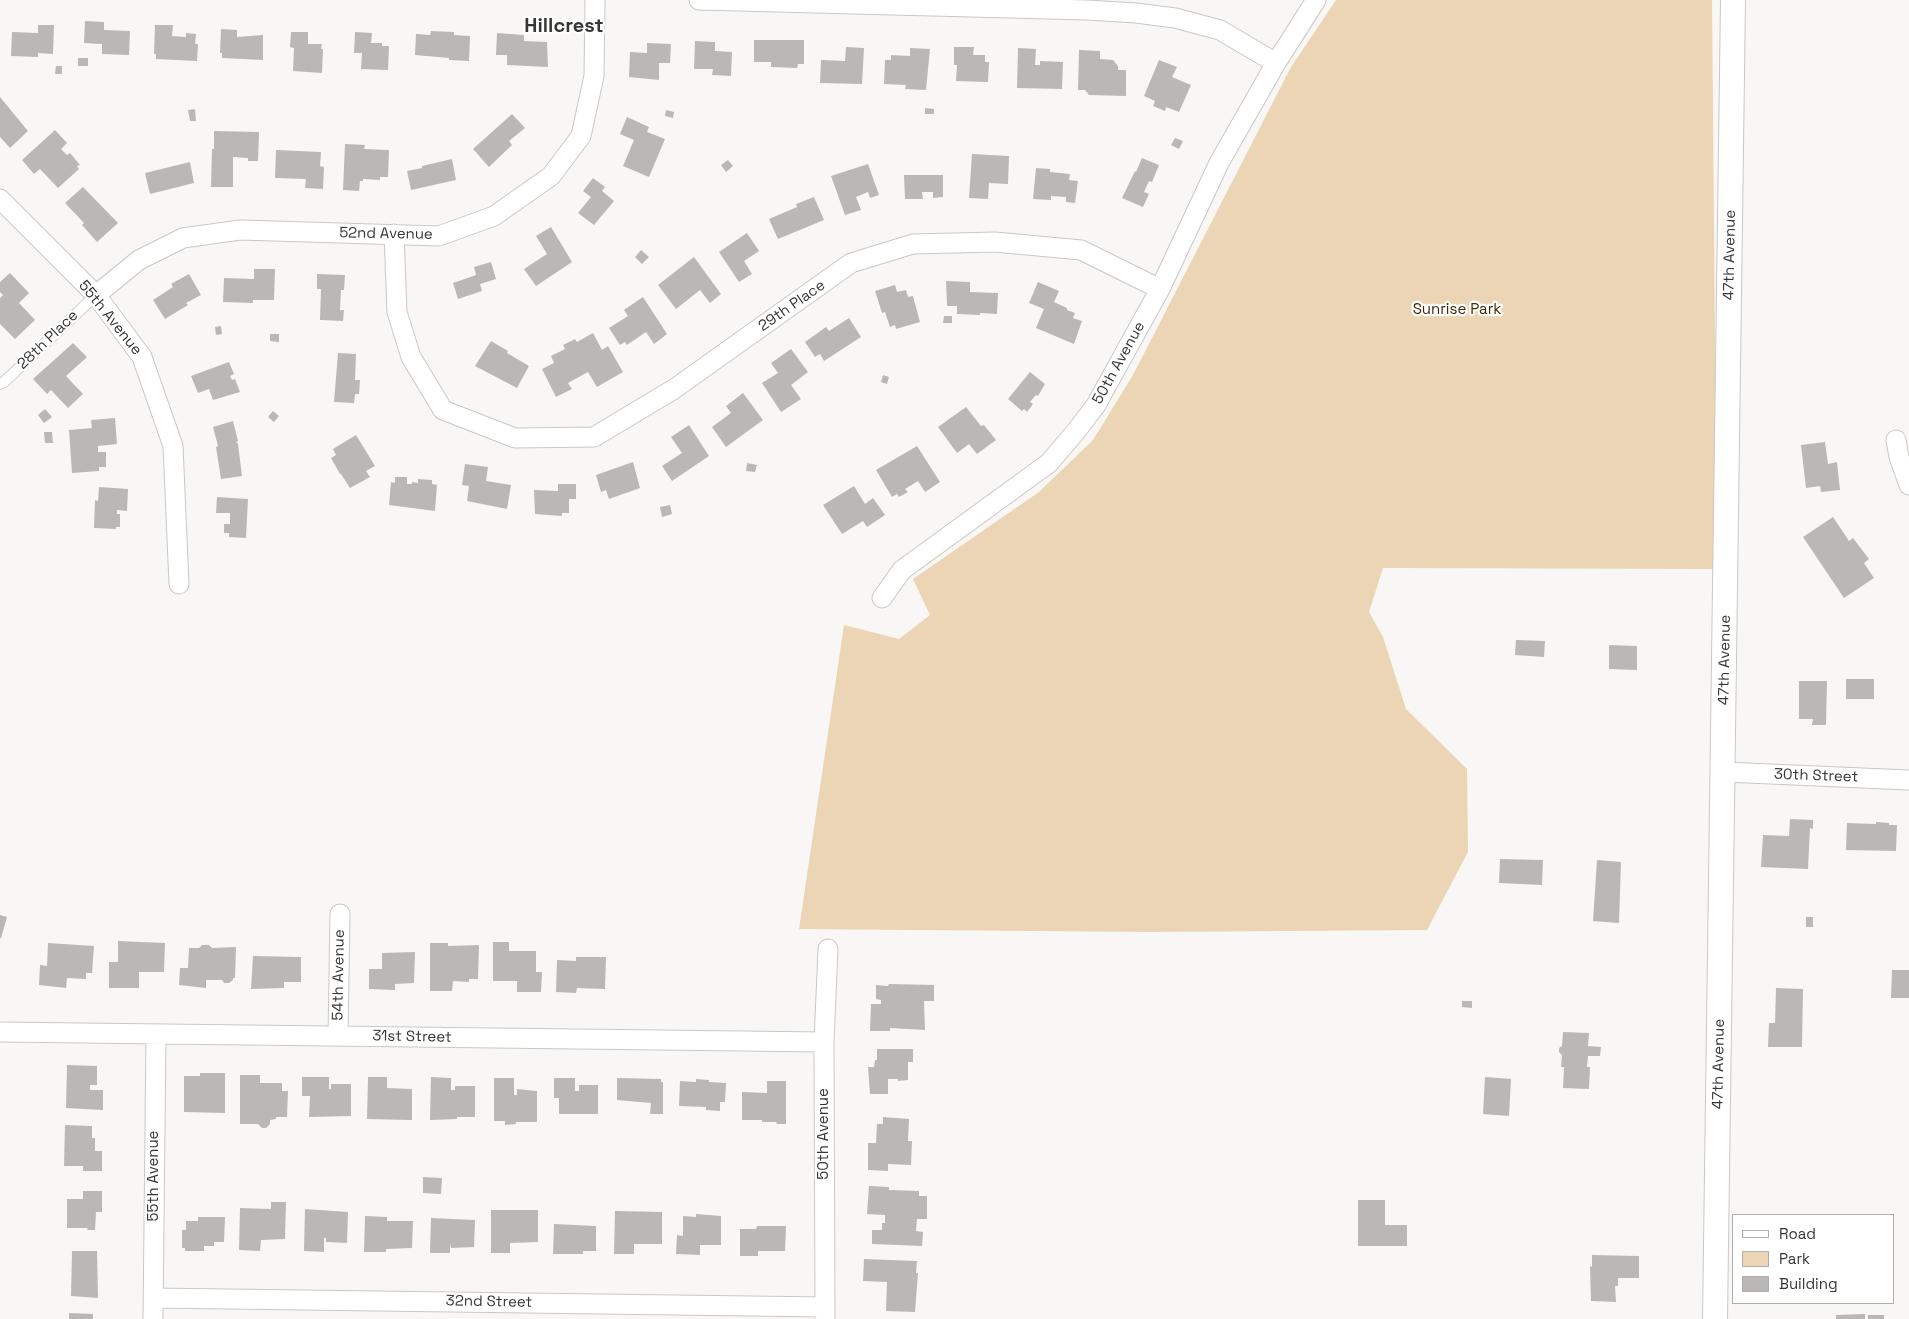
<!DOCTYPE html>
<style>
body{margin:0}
#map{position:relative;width:1909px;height:1319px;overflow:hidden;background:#f9f7f5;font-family:"Space Grotesk",sans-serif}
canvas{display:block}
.legend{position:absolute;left:1732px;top:1214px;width:162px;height:90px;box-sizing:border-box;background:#fff;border:1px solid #afafae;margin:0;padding:6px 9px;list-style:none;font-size:15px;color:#373635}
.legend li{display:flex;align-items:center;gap:10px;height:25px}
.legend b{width:25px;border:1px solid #afafae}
</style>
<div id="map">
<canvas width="1909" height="1319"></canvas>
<ul class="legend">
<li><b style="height:6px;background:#fff"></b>Road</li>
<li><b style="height:14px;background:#ebd5b5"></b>Park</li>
<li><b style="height:14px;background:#bab8b6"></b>Building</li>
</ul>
</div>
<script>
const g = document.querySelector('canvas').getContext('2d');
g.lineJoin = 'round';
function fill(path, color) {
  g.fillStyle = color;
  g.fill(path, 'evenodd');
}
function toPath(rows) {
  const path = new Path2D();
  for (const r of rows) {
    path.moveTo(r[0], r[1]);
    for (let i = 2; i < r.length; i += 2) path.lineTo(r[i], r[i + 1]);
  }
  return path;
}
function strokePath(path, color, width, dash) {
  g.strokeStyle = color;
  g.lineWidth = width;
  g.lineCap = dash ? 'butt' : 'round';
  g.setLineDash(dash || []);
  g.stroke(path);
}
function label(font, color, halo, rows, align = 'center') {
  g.font = font + ' "Space Grotesk",sans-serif';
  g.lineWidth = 4.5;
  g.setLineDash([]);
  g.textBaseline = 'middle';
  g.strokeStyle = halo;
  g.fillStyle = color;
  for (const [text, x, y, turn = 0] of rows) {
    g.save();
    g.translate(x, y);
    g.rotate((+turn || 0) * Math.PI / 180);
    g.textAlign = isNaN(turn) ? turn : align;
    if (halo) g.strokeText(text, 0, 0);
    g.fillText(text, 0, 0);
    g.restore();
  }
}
fill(toPath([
 [1336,0,1712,0,1717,569,1383,568,1369,612,1383,637,1406,709,1467,769,1468,852,1427,930,1150,932,799,929,844,625,899,639,930,615,913,579,1039,492,1093,440,1133,375,1291,67]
]), '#ebd5b5');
fill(toPath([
 [85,21,104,22,104,30,130,31,129,55,102,54,102,44,84,43],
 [38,25,54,25,53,54,38,53,38,57,11,56,12,32,38,33],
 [155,25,173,25,172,36,186,37,186,33,196,34,195,44,198,44,197,61,156,59,156,54,154,54],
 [221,29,237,30,237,37,263,35,263,60,222,58,222,53,220,53],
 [431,31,454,32,454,35,470,36,469,61,449,60,449,58,415,55,416,34,430,35],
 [291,32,308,32,308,44,322,44,321,49,323,49,322,73,293,71,294,48,290,47],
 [355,32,372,33,371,43,382,43,382,46,389,46,388,70,361,69,362,53,354,53],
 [497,33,524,35,524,41,547,42,548,67,507,65,507,55,496,55],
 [754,40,804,40,804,64,798,64,797,68,771,67,771,62,754,62],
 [695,41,715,42,715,51,732,52,731,76,712,75,713,69,694,69],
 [647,43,671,44,670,63,659,63,659,80,629,77,630,52,647,53],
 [846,47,864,48,862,84,820,83,821,60,845,61],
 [954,47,974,47,973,55,985,55,985,62,989,62,988,82,956,81,957,65,954,65],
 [910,48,930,49,926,90,905,89,906,85,884,84,885,60,891,60,891,55,910,56],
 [1018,48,1036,49,1035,65,1040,65,1040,61,1063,62,1062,89,1017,88],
 [1079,50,1100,51,1100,59,1113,60,1118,66,1118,70,1126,70,1126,96,1089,95,1085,90,1078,90],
 [78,58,88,58,88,66,78,66],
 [1159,60,1177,67,1172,77,1191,85,1179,112,1166,107,1165,111,1153,106,1155,101,1144,96],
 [56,66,62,66,62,74,55,74],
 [0,97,28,131,10,148,0,137],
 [925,108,934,109,934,114,925,114],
 [195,109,196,121,190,121,188,110],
 [666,110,674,112,673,118,665,116],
 [512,114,525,128,509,141,512,145,489,167,473,149],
 [627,117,649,127,647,132,665,139,649,177,623,166,634,140,620,134],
 [55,130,67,143,61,149,67,155,70,153,80,165,77,166,79,169,58,188,40,169,34,174,22,160],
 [214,131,259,132,258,161,248,161,248,158,233,157,233,187,211,187,212,149,214,149],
 [1175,138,1183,141,1179,149,1171,145],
 [345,144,365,145,364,149,389,150,388,177,380,177,380,180,363,179,363,181,360,181,359,191,343,190],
 [276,150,321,152,320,166,324,167,323,189,305,188,306,179,275,178],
 [972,154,1009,156,1008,184,989,183,988,199,969,198],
 [1142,158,1159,165,1152,182,1149,181,1144,192,1149,194,1143,207,1122,198,1135,171,1136,172],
 [452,159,456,180,411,190,407,171,422,168,422,166],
 [728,160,733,166,726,172,721,165],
 [190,162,194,183,150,194,145,173],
 [868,164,879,195,870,198,868,192,856,197,861,210,845,215,831,176],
 [1036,168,1050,169,1050,172,1070,174,1069,180,1078,181,1075,203,1066,202,1066,197,1051,196,1051,200,1033,199],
 [904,175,943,175,943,197,933,198,933,192,922,192,923,199,905,199],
 [593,178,605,187,602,191,614,201,594,225,578,213,591,197,583,191],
 [83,187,118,223,97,242,82,225,84,223,65,203],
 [814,197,824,220,778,239,769,219,797,207,796,204],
 [551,227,572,262,536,286,524,269,547,254,536,236],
 [747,233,759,251,744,261,752,274,739,282,719,252],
 [641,250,649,257,642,264,635,257],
 [694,257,721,294,710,303,700,290,676,309,658,285],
 [491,262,496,279,480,284,482,291,458,299,453,283,476,275,474,267],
 [254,269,275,269,274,300,253,300,253,303,223,302,224,278,254,279],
 [10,273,29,293,19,303,35,320,15,339,0,324,0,298,3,295,0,292,0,282],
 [189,274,201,295,186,303,188,305,165,319,153,300,173,287,171,284],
 [317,274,345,275,344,290,341,290,340,310,344,310,343,321,320,320,321,289,317,289],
 [946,281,970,282,970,292,998,293,997,314,980,313,980,315,957,314,957,306,947,306],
 [1038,282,1059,291,1054,302,1067,308,1067,310,1075,313,1073,318,1082,321,1074,344,1036,328,1044,309,1029,303],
 [895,285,897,292,906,290,908,297,913,296,920,322,896,329,895,325,890,327,885,312,882,313,875,291],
 [643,297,667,334,654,344,646,332,627,345,625,342,620,345,609,328,628,316,624,310],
 [944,316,952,316,952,323,943,323],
 [849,318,861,337,824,361,820,354,815,357,805,342,826,327,829,331],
 [221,326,222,334,216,335,215,327],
 [593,333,602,350,608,346,623,372,597,387,588,372,568,383,572,389,556,397,542,369,554,363,551,356,565,349,563,345,575,339,577,342],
 [270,334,279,334,279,342,270,341],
 [491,341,508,351,507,353,529,366,517,388,475,366],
 [73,343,87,357,66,376,83,394,68,408,51,390,47,394,33,379],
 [791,349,808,372,791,385,801,399,781,412,762,383,778,373,771,363],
 [338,353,356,354,355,380,360,380,359,394,355,394,354,403,334,402],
 [229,362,234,374,230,376,232,380,235,379,240,392,213,400,209,389,198,393,191,376],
 [1030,372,1045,384,1038,396,1036,395,1030,402,1033,404,1027,412,1024,409,1022,411,1008,399],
 [883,375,889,377,887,384,881,382],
 [743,393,763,420,726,447,712,427,731,413,726,406],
 [966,407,981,426,984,425,996,440,977,454,969,444,957,453,938,427],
 [45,409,52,417,44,423,38,415],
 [273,411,279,416,274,422,268,417],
 [115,418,117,444,98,446,98,452,106,452,106,467,99,467,99,471,72,473,69,430,92,428,91,420],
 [233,421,238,441,236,442,238,444,242,476,221,479,216,447,218,446,213,427],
 [689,425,709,456,672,481,662,466,682,453,671,437],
 [44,432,52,432,53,443,45,443],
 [356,435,375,466,366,471,370,477,350,488,341,474,340,474,331,458,336,455,333,449],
 [1825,442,1828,464,1837,462,1840,490,1821,492,1820,486,1806,488,1801,445],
 [917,446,940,482,925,492,918,481,905,489,908,492,899,497,897,494,892,497,876,470],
 [633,462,640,488,609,499,606,490,601,492,596,475],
 [747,463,757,465,755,472,746,471],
 [465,464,488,467,486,481,511,485,507,509,467,501,469,486,462,485],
 [395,477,407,477,407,484,412,484,412,482,418,483,418,479,432,480,432,484,437,485,435,511,389,505,391,482,395,483],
 [558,484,576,484,576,499,569,499,569,513,562,513,562,516,535,514,534,490,558,491],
 [854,486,865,504,873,498,885,515,867,527,863,521,842,534,823,505],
 [99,487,128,489,127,511,117,510,117,514,120,514,120,527,116,527,116,529,94,528,95,500,98,501],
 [217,497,248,499,246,538,229,537,229,533,224,533,224,524,230,524,230,513,216,513],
 [670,505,672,514,662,517,660,507],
 [1833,517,1849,541,1853,538,1869,559,1864,563,1874,578,1844,598,1803,537],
 [1516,640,1545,641,1544,657,1515,655],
 [1609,645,1637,646,1637,670,1609,669],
 [1846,679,1874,679,1874,699,1846,699],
 [1799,681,1827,681,1826,725,1812,725,1813,719,1799,719],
 [1790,819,1813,820,1813,829,1810,828,1808,869,1761,867,1763,835,1789,836],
 [1876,822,1889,823,1889,825,1897,825,1896,851,1846,850,1847,823,1876,824],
 [1500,859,1543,860,1542,885,1499,883],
 [1597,860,1621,862,1619,923,1593,921],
 [0,915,7,917,1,938,0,938],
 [1806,917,1813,917,1813,927,1806,927],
 [118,941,165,943,164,972,139,972,139,988,109,988,109,962,118,962],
 [493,942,509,942,509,951,536,951,536,972,542,972,541,992,517,992,517,981,493,981],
 [48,943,94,946,92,973,86,973,86,979,67,978,66,988,39,985,40,965,47,966],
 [430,943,448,943,448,946,479,945,478,979,469,979,469,982,453,981,452,991,430,991],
 [202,945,209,945,212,948,236,947,235,978,233,978,233,980,229,983,224,983,222,980,206,980,206,988,179,985,180,968,188,968,189,948,199,948],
 [415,952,414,983,395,984,395,990,369,989,369,969,382,969,382,953],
 [253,956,301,957,301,982,284,982,284,988,251,989],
 [576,957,606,957,605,989,577,988,576,993,556,992,557,960,576,961],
 [1892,970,1909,970,1909,998,1891,998],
 [889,984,934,985,934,1001,924,1001,925,1030,890,1028,890,1031,870,1031,871,1004,881,1004,881,1000,876,999,876,985,888,986],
 [1776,988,1803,989,1802,1047,1768,1047,1769,1023,1775,1023],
 [1462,1001,1472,1001,1472,1008,1462,1007],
 [1563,1032,1589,1033,1588,1046,1601,1047,1600,1056,1588,1056,1587,1067,1590,1067,1589,1089,1563,1088,1564,1067,1561,1067,1562,1055,1559,1052,1559,1048,1562,1046],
 [877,1049,913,1049,913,1062,908,1062,908,1080,898,1081,898,1079,888,1079,888,1094,870,1094,868,1067,874,1067,875,1060,877,1060],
 [67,1065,97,1066,97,1085,90,1085,90,1090,103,1090,103,1110,66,1108],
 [200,1073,225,1073,225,1113,184,1112,184,1076,200,1076],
 [240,1075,260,1075,260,1083,282,1083,282,1091,288,1091,287,1117,276,1117,276,1119,270,1120,270,1124,266,1128,262,1128,258,1124,240,1124],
 [302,1077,329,1077,329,1089,331,1089,331,1084,351,1084,351,1116,309,1117,310,1096,302,1096],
 [368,1077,387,1077,387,1088,412,1089,412,1120,367,1119],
 [431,1077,451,1078,451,1090,455,1090,455,1086,475,1086,475,1117,457,1117,457,1119,430,1120],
 [1485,1077,1511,1079,1509,1116,1483,1114],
 [494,1078,514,1078,514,1095,517,1095,517,1089,537,1091,537,1122,516,1122,516,1124,505,1125,505,1121,494,1121],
 [554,1078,575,1078,575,1091,579,1091,579,1085,598,1085,598,1114,559,1114,559,1098,554,1098],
 [617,1078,661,1079,661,1082,663,1082,663,1114,650,1114,651,1103,617,1100],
 [696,1079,709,1080,709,1082,726,1083,725,1102,720,1102,720,1111,706,1110,706,1107,679,1106,680,1081,696,1082],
 [767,1081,786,1081,786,1124,777,1124,776,1122,762,1122,762,1120,742,1120,742,1092,767,1093],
 [883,1117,909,1119,908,1141,912,1141,911,1165,888,1164,888,1171,868,1170,868,1143,876,1143,877,1124,883,1124],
 [65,1125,92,1126,92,1138,95,1138,95,1151,102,1151,102,1171,83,1171,83,1166,64,1166],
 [423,1177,442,1178,441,1194,423,1193],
 [869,1186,889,1187,889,1190,919,1191,919,1196,927,1196,927,1219,917,1219,916,1231,923,1232,922,1246,872,1244,872,1230,882,1230,882,1223,885,1223,885,1215,867,1214],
 [83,1191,102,1191,102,1212,96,1212,95,1230,87,1230,88,1228,67,1228,67,1199,83,1199],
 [1358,1200,1385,1200,1385,1225,1407,1225,1407,1246,1358,1246],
 [271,1202,286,1202,285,1239,261,1240,260,1251,239,1250,240,1208,271,1209],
 [305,1209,348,1212,347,1243,326,1242,326,1238,324,1238,324,1252,304,1251],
 [491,1210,538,1210,538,1242,510,1243,510,1253,491,1253],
 [615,1211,662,1212,662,1244,634,1244,634,1254,614,1254],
 [696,1214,721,1216,721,1245,700,1245,700,1255,676,1254,677,1235,683,1236,683,1216,696,1217],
 [365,1216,387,1217,387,1221,413,1221,412,1248,386,1249,386,1252,364,1252],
 [198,1217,225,1217,224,1242,214,1242,214,1246,204,1246,204,1251,185,1251,185,1248,182,1248,182,1230,186,1230,186,1221,198,1221],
 [431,1218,475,1220,474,1247,451,1248,450,1243,450,1253,430,1253],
 [554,1224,596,1226,596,1251,583,1251,583,1254,553,1254],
 [757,1226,786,1226,785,1251,758,1251,758,1256,740,1256,740,1229,756,1229],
 [72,1251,97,1251,98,1298,71,1296],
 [1592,1255,1639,1256,1639,1278,1618,1278,1618,1286,1615,1286,1616,1302,1591,1301,1590,1266,1592,1267],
 [864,1259,917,1261,916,1273,918,1273,915,1312,886,1311,887,1282,863,1281],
 [69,1313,93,1314,93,1319,69,1319],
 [1865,1314,1865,1319,1836,1319,1836,1315],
 [1868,1315,1884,1315,1884,1319,1868,1319]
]), '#bab8b6');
const service = toPath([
 [0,384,4,382,96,295]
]);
const minor = toPath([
 [699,0,1087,10,1136,13,1175,18,1220,30,1276,63],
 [0,199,96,295,142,357,173,446,179,584],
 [394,234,397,312,411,357,443,410,515,438,594,437,674,389,851,263,913,244,995,242,1081,250,1160,289],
 [96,295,139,260,183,238,240,230,439,236,494,216,551,176,581,136,594,76,595,0],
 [1896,440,1899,457,1909,485],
 [882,598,902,570,1049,463,1077,430,1096,405,1160,289,1219,163,1276,63,1316,0],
 [1724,772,1909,780],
 [0,1032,824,1042],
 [338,1036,340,914],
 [153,1298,825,1307],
 [825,1318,824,1042,828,949],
 [153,1319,156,1034]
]);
const tertiary = toPath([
 [1715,1319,1733,0]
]);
strokePath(service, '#cac8c5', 12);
strokePath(minor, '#cac8c5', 21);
strokePath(tertiary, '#cac8c5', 26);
strokePath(service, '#fff', 10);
strokePath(minor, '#fff', 19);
strokePath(tertiary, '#fff', 24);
label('15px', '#373635', '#fff', [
 ["52nd Avenue",386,234,1],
 ["47th Avenue",1730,255,-89],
 ["29th Place",792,306,-35],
 ["55th Avenue",110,318,51],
 ["28th Place",48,340,-44],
 ["50th Avenue",1119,363,-61],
 ["47th Avenue",1725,660,-89],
 ["30th Street",1816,776,2],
 ["54th Avenue",339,975,-89],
 ["31st Street",412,1037,1],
 ["47th Avenue",1719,1064,-89],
 ["50th Avenue",824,1134,-90],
 ["55th Avenue",154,1176,-90],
 ["32nd Street",489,1302,1]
]);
label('15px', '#3e2803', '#fff', [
 ["Sunrise Park",1457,310]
]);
label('bold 20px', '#373635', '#fff', [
 ["Hillcrest",564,27]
]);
</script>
